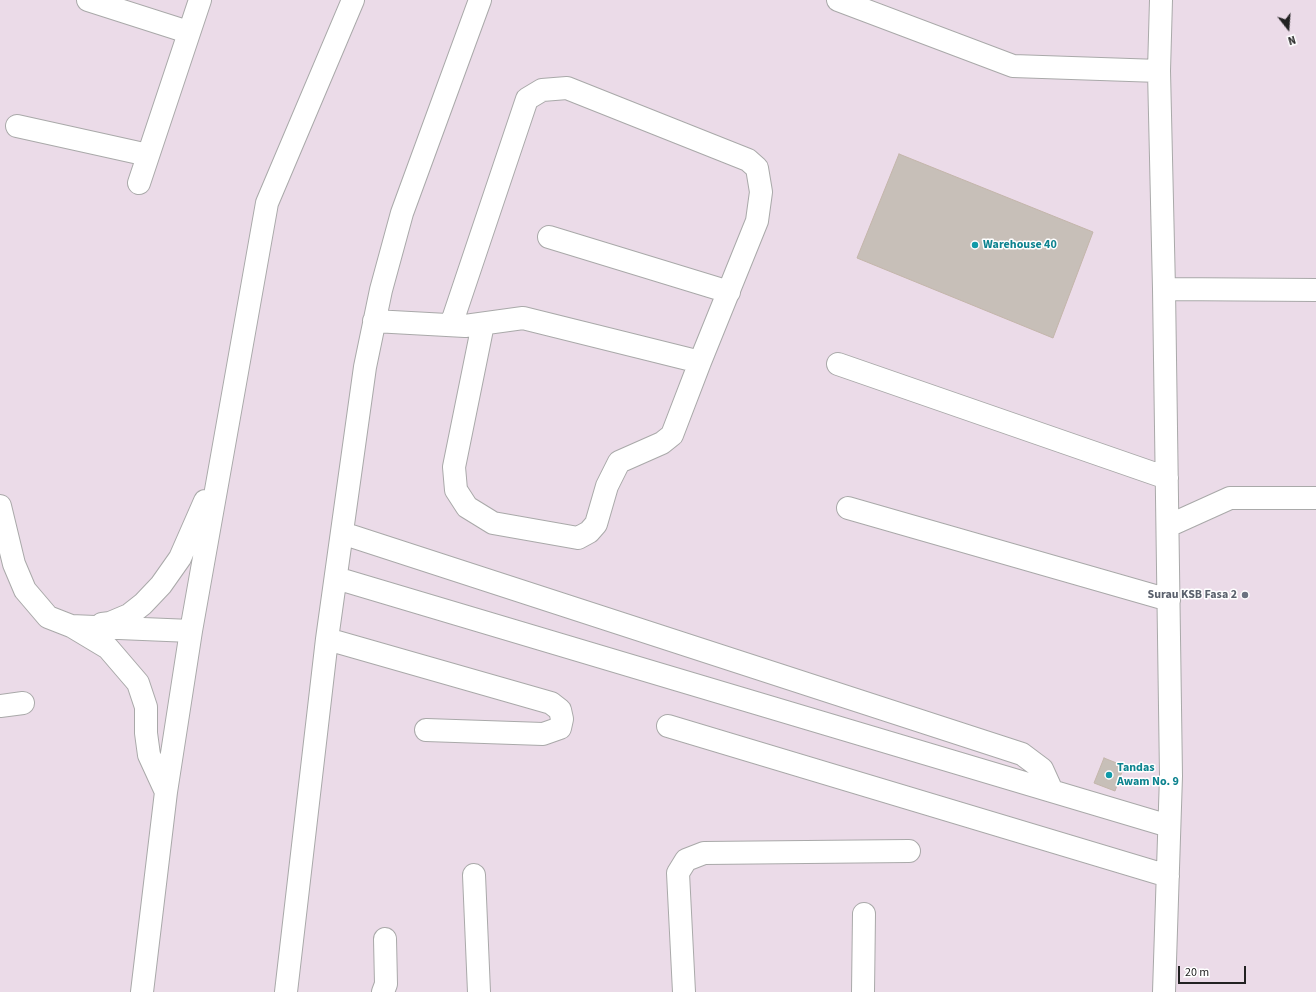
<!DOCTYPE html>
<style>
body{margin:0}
#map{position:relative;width:1316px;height:992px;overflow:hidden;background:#f2efe9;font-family:"Source Sans 3",sans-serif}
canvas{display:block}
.north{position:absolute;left:1268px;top:8px;width:40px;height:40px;-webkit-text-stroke:3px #fff;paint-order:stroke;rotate:163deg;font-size:11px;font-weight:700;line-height:16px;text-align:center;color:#222}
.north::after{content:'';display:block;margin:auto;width:14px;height:18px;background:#222;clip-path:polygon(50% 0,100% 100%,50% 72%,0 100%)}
.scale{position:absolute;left:1178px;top:966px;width:68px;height:18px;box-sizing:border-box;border:2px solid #222;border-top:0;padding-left:5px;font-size:12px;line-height:14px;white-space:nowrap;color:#222;-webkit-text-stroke:3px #fff;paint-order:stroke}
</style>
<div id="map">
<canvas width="1316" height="992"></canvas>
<div class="north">N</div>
<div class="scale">20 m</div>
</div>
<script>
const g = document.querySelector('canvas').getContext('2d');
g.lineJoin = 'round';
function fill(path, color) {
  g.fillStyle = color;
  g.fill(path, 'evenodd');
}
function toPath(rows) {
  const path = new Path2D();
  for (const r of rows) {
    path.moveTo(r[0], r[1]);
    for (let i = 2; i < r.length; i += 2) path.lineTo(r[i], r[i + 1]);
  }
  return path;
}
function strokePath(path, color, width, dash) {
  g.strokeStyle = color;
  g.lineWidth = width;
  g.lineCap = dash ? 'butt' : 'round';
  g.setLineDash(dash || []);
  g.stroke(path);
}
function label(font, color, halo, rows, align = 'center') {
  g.font = font + ' "Source Sans 3",sans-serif';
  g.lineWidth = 3;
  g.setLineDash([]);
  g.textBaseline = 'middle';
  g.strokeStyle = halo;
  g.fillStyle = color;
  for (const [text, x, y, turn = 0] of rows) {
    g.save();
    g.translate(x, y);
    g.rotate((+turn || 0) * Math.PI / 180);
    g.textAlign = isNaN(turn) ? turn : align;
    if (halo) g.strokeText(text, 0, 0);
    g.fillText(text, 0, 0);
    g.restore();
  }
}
fill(toPath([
 [0,0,1316,0,1316,992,0,992]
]), '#ebdbe8');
const building = toPath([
 [899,154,1093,232,1053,338,857,258,899,154],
 [1104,758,1124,766,1115,791,1094,783,1104,758]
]);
fill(building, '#c7bfb8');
strokePath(building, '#c4b6ab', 1);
const minor = toPath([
 [88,0,188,32],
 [838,0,1013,66,1159,71],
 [1161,0,1159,71,1164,289,1171,776,1164,992],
 [17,126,148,155],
 [139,183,200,0],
 [549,237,729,292],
 [1164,289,1316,290],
 [374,321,465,326,523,318,700,362],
 [451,325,527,99,542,90,567,88,748,160,757,168,761,192,757,221,700,362,672,435,662,443,619,462,607,486,596,524,589,532,578,538,493,523,467,507,456,490,454,467,483,324],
 [838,364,1167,478],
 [0,506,14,564,25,590,48,617,71,626,191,631],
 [848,508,1169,600],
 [1168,526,1230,498,1316,498],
 [342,533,1022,754,1042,769,1052,791],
 [336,578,1169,826],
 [102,624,110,623,129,615,143,604,161,585,180,558,205,501],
 [73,627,108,648,138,683,146,707,146,733,149,755,166,792],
 [327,639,551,703,560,710,562,719,560,728,543,734,426,730],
 [0,706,23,703],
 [668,726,1168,876],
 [474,875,479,992],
 [142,992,166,792,191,631,267,203,353,0],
 [286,992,327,639,365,367,381,290,402,213,480,0],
 [383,992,386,984,385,939],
 [684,992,678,873,686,860,704,853,909,851],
 [863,992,864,914]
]);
strokePath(minor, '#a9a9a9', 24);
strokePath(minor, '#fff', 22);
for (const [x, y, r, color] of [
 [975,245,4,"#0f9aa8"],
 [1245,595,4,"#6b7280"],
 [1109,775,4,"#0f9aa8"]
]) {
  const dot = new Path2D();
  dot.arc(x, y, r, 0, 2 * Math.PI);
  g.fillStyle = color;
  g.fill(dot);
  strokePath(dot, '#fff', 1.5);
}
label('bold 12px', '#0d838f', '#fff', [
 ["Warehouse 40",983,245],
 ["Tandas",1117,768],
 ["Awam No. 9",1117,782]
], 'left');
label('bold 12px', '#5b616d', '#fff', [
 ["Surau KSB Fasa 2",1237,595]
], 'right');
</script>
